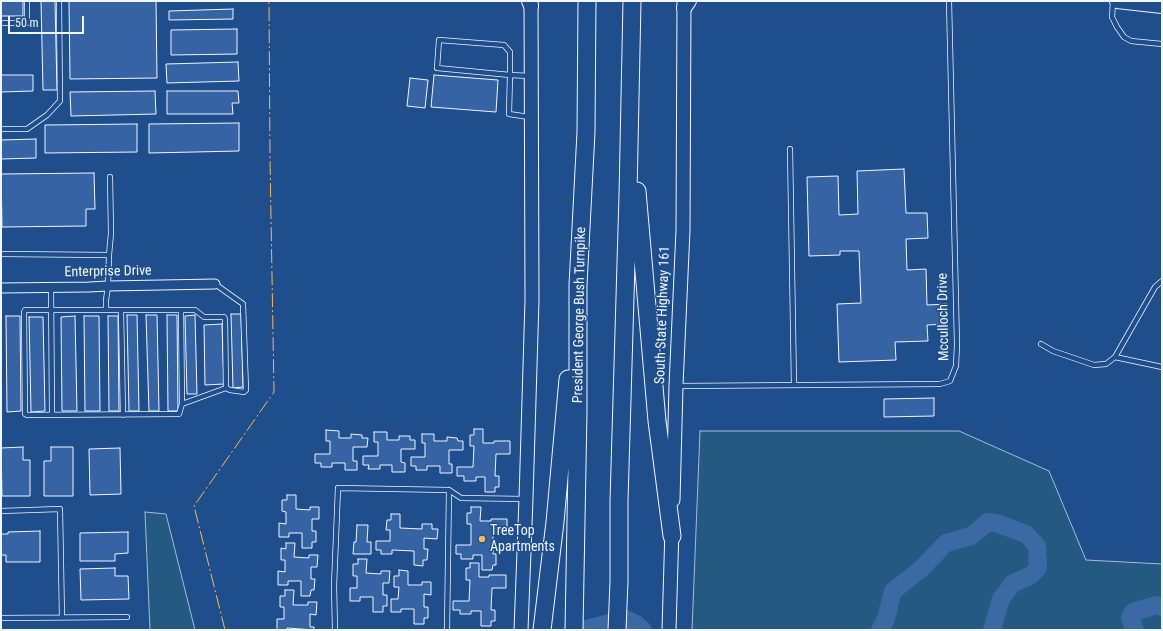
<!DOCTYPE html>
<style>
body{margin:0}
#map{position:relative;width:1163px;height:631px;overflow:hidden;background:#1f4e8c;font-family:"Roboto Condensed",sans-serif}
canvas{display:block}
.frame{position:absolute;inset:0;border:2px solid #f2f6ff;pointer-events:none}
.scale{position:absolute;left:8px;top:16px;width:76px;height:18px;box-sizing:border-box;border:2px solid #f2f6ff;border-top:0;padding-left:5px;font-size:12px;line-height:14px;white-space:nowrap;color:#f2f6ff;-webkit-text-stroke:3px #1f4e8c;paint-order:stroke}
</style>
<div id="map">
<canvas width="1163" height="631"></canvas>
<div class="frame"></div>
<div class="scale">50 m</div>
</div>
<script>
const g = document.querySelector('canvas').getContext('2d');
g.lineJoin = 'round';
function fill(path, color) {
  g.fillStyle = color;
  g.fill(path, 'evenodd');
}
function toPath(rows) {
  const path = new Path2D();
  for (const r of rows) {
    path.moveTo(r[0], r[1]);
    for (let i = 2; i < r.length; i += 2) path.lineTo(r[i], r[i + 1]);
  }
  return path;
}
function strokePath(path, color, width, dash) {
  g.strokeStyle = color;
  g.lineWidth = width;
  g.lineCap = dash ? 'butt' : 'round';
  g.setLineDash(dash || []);
  g.stroke(path);
}
function label(font, color, halo, rows, align = 'center') {
  g.font = font + ' "Roboto Condensed",sans-serif';
  g.lineWidth = 3;
  g.setLineDash([]);
  g.textBaseline = 'middle';
  g.strokeStyle = halo;
  g.fillStyle = color;
  for (const [text, x, y, turn = 0] of rows) {
    g.save();
    g.translate(x, y);
    g.rotate((+turn || 0) * Math.PI / 180);
    g.textAlign = isNaN(turn) ? turn : align;
    if (halo) g.strokeText(text, 0, 0);
    g.fillText(text, 0, 0);
    g.restore();
  }
}
const green = toPath([
 [700,431,959,431,1049,471,1086,560,1162,564,1162,630,692,630,700,431],
 [145,512,166,514,195,630,150,630,145,512]
]);
fill(green, '#245a82');
strokePath(green, '#a8bbd7', 1);
strokePath(toPath([
 [583,630,613,622,621,617,636,624,643,630],
 [880,630,886,619,893,591,920,570,946,543,971,536,988,522,996,523,1026,534,1037,546,1038,568,1031,575,1012,584,1001,599,992,630],
 [1135,630,1130,618,1133,612,1157,605,1162,607]
]), '#3b69a3', 18);
const building = toPath([
 [1,1,23,1,23,16,1,16,1,1],
 [41,1,55,1,57,90,43,90,41,1],
 [69,1,156,1,157,78,70,79,69,1],
 [233,9,233,19,169,20,169,11,233,9],
 [237,29,237,54,171,55,171,30,237,29],
 [238,62,239,81,167,83,166,64,238,62],
 [1,75,33,75,33,91,1,92,1,75],
 [434,75,498,80,496,112,431,107,434,75],
 [410,78,428,80,425,108,407,106,410,78],
 [155,91,156,114,71,116,70,92,155,91],
 [167,91,238,91,239,103,232,103,233,114,167,114,167,91],
 [239,123,239,151,149,153,149,124,239,123],
 [137,124,137,152,45,153,45,125,137,124],
 [36,139,36,158,1,159,1,140,36,139],
 [904,169,906,213,927,213,928,238,906,239,907,270,926,269,927,305,947,304,947,324,927,325,928,341,895,342,896,360,839,362,837,304,861,303,859,251,840,251,840,255,809,256,807,177,838,176,839,215,858,214,857,171,904,169],
 [94,173,95,209,86,209,86,226,2,227,1,174,94,173],
 [231,314,241,314,243,387,233,388,231,314],
 [127,315,137,315,139,411,129,411,127,315],
 [146,315,157,315,159,411,149,411,146,315],
 [167,315,177,315,178,411,168,411,167,315],
 [195,315,197,394,187,394,185,316,195,315],
 [6,316,20,316,21,411,7,412,6,316],
 [75,316,77,411,62,411,61,317,75,316],
 [84,316,99,316,100,411,85,411,84,316],
 [108,316,118,316,119,411,109,411,108,316],
 [29,317,43,317,45,411,31,412,29,317],
 [222,324,224,384,205,385,204,325,222,324],
 [934,398,934,416,884,417,884,399,934,398],
 [474,429,483,429,483,443,494,443,494,441,510,441,510,454,496,454,495,476,499,476,499,487,495,487,495,492,485,492,485,477,476,477,476,481,464,481,464,476,457,476,457,467,473,467,474,446,470,446,470,435,474,435,474,429],
 [326,430,339,431,339,438,351,438,351,434,362,435,362,438,368,438,367,447,353,447,353,461,357,461,357,470,345,470,345,463,332,463,332,467,321,467,321,463,315,463,315,454,330,454,330,441,326,441,326,430],
 [374,432,387,432,387,440,399,440,399,436,410,436,410,440,415,440,415,449,401,449,401,462,405,463,405,472,392,472,392,465,380,465,380,469,368,469,369,465,363,465,363,456,378,456,378,442,374,442,374,432],
 [422,434,434,434,434,441,447,441,447,437,457,438,458,441,463,441,463,450,449,450,449,464,452,464,452,473,440,473,440,466,427,466,427,470,416,470,416,466,411,466,411,457,425,457,425,443,422,443,422,434],
 [23,447,23,460,30,460,30,496,2,496,1,448,23,447],
 [51,447,73,447,73,496,44,496,44,461,51,461,51,447],
 [120,448,121,494,90,495,89,449,120,448],
 [287,495,296,495,296,509,310,510,310,507,319,507,319,519,312,519,312,531,316,531,316,542,312,542,312,548,302,548,302,533,289,533,289,537,279,537,279,523,286,524,286,512,282,511,282,500,287,500,287,495],
 [471,507,481,507,480,521,491,521,491,519,507,519,507,532,493,532,493,554,496,554,496,565,493,565,492,570,482,570,482,555,473,555,473,559,461,559,461,554,456,554,456,545,471,545,471,524,467,524,467,513,471,513,471,507],
 [391,514,400,514,400,528,422,529,422,524,432,524,432,529,438,529,437,539,424,538,424,549,428,549,427,560,423,560,423,566,414,565,414,551,392,550,392,554,381,554,381,550,376,550,376,541,390,541,390,530,386,530,387,520,391,520,391,514],
 [357,525,368,525,367,542,371,542,371,554,353,554,354,542,356,542,357,525],
 [40,531,40,562,6,562,6,555,1,555,1,534,8,534,8,532,40,531],
 [128,532,128,553,115,554,115,561,80,561,80,533,128,532],
 [286,543,295,543,294,557,309,558,309,555,318,555,317,567,311,567,311,579,315,579,314,590,311,590,310,596,301,596,301,581,288,581,288,585,278,585,278,571,285,572,285,560,281,560,281,548,286,549,286,543],
 [358,559,367,559,366,573,381,574,381,571,390,571,389,583,383,583,383,595,387,595,387,606,383,606,383,612,373,612,373,597,360,597,360,601,350,601,350,588,357,588,357,576,353,576,353,564,358,564,358,559],
 [470,563,479,563,479,577,489,577,489,575,506,575,506,588,492,588,491,610,495,610,495,621,491,621,491,626,481,626,481,611,471,611,471,614,460,614,460,610,453,610,453,601,469,601,470,580,466,580,466,568,470,568,470,563],
 [115,568,115,576,128,576,129,599,81,600,80,569,115,568],
 [399,570,408,571,408,585,422,585,422,582,431,582,431,595,424,594,424,607,428,607,428,618,424,618,424,624,414,624,414,609,401,609,401,612,391,612,391,599,398,599,399,587,394,587,394,576,399,576,399,570],
 [285,590,294,590,293,605,308,605,308,602,317,602,316,615,310,614,310,627,314,627,314,630,287,628,287,630,277,630,277,619,284,619,284,607,280,607,280,596,285,596,285,590]
]);
fill(building, '#3563a3');
strokePath(building, '#f2f6ff', 1);
const lane = toPath([
 [1113,1,1112,17,1117,27,1124,37,1131,41,1162,44],
 [1,23,27,23,27,1],
 [439,40,504,45,510,52,510,75,437,68,439,40],
 [529,117,509,114,510,75,530,76],
 [1,129,27,129,47,115,60,101,59,1],
 [790,149,794,385],
 [1,254,109,255,108,286,106,300,106,310],
 [109,255,111,233,110,177],
 [215,284,243,304,246,390,244,392,230,390,226,388,182,404,179,414,27,415,25,414,24,312,25,310,195,310,204,317,224,317,225,319,226,388],
 [51,287,52,415],
 [121,310,123,415],
 [181,310,182,404],
 [1041,344,1053,351,1094,365,1106,364,1115,357,1155,287,1162,281],
 [1115,357,1162,367],
 [678,386,940,384,950,381,956,366,957,345,949,1],
 [449,490,461,498,525,499],
 [1,511,60,509,62,618],
 [1,618,127,617],
 [335,630,334,586,338,488,449,490,447,630]
]);
const street = toPath([
 [1,288,89,287,108,286,215,284]
]);
const secondary = toPath([
 [673,500,676,386,683,230,684,1],
 [521,630,526,499,532,300,531,1],
 [669,630,672,528]
]);
const primary = toPath([
 [529,1,531,6],
 [1117,1,1162,6],
 [684,8,689,1]
]);
const highway = toPath([
 [637,191,657,421,672,536],
 [542,630,555,522,568,379],
 [574,630,578,411,578,285,586,132,587,1],
 [617,630,619,581,619,501,628,195,632,1]
]);
strokePath(lane, '#f2f6ff', 6);
strokePath(street, '#f2f6ff', 11);
strokePath(secondary, '#f2f6ff', 15);
strokePath(primary, '#f2f6ff', 16);
strokePath(highway, '#f2f6ff', 19);
strokePath(lane, '#1f4e8c', 4.5);
strokePath(street, '#1f4e8c', 9);
strokePath(secondary, '#1f4e8c', 13);
strokePath(primary, '#1f4e8c', 14);
strokePath(highway, '#1f4e8c', 17);
strokePath(toPath([
 [225,630,194,506,274,392,270,158,269,1]
]), '#ffb74d', 1, [14, 3, 2, 3]);
for (const [x, y, r, color] of [
 [482,539,4,"#ffb74d"]
]) {
  const dot = new Path2D();
  dot.arc(x, y, r, 0, 2 * Math.PI);
  g.fillStyle = color;
  g.fill(dot);
  strokePath(dot, '#1f4e8c', 1.5);
}
label('14px', '#f2f6ff', '#1f4e8c', [
 ["Enterprise Drive",108,272,-1],
 ["President George Bush Turnpike",580,315,-89],
 ["South State Highway 161",663,315,-88],
 ["Mcculloch Drive",944,317,-91]
]);
label('14px', '#f2f6ff', '#1f4e8c', [
 ["TreeTop",490,531],
 ["Apartments",490,547]
], 'left');
</script>
